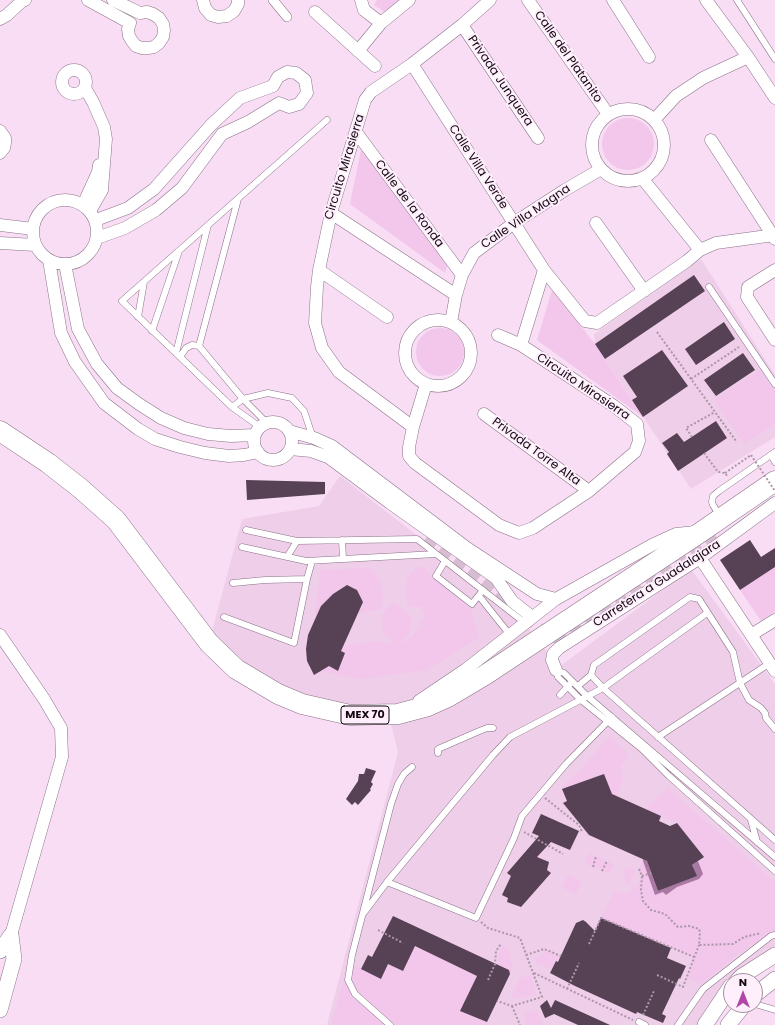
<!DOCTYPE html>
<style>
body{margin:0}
#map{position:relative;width:775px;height:1025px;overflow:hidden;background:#f8ddf4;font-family:Poppins,sans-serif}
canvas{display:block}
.north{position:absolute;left:723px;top:973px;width:40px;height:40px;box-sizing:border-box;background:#ffeefc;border:1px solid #a0929e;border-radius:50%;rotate:0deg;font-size:11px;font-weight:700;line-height:16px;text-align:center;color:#120911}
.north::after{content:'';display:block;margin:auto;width:14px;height:18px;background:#b146a7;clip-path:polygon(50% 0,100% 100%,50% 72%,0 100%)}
</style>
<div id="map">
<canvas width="775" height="1025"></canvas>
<div class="north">N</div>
</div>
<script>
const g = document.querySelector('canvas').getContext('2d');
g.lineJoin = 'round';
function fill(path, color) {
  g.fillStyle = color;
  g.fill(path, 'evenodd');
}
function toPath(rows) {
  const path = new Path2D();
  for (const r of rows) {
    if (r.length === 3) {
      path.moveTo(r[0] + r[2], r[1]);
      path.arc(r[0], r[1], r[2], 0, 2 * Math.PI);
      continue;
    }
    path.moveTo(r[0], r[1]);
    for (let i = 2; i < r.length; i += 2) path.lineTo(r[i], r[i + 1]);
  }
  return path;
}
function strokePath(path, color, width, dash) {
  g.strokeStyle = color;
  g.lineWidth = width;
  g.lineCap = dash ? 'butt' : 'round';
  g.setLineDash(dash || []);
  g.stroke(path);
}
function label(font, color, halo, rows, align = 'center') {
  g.font = font + ' Poppins,sans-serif';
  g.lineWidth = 4;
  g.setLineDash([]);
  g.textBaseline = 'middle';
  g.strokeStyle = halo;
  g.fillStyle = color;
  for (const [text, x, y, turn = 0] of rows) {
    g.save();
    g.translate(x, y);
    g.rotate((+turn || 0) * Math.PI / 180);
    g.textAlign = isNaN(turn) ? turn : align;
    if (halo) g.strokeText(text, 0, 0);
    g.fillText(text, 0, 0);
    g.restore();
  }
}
fill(toPath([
 [701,259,775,375,775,437,691,489,595,344,594,334],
 [340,476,515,611,559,667,691,569,775,684,775,950,702,1025,327,1025,398,752,389,715,302,704,209,643,242,519,319,506]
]), '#efcee9');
fill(toPath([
 [377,0,407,0,389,15,374,5],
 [628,144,26],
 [362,145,448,263,445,273,350,204],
 [552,290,595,344,643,417,537,340],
 [440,352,24],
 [760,369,775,391,775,424,744,444,714,400],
 [417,567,426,567,426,572,471,609,479,637,427,670,361,679,321,672,329,666,338,671,345,653,341,651,343,647,346,647,348,645,383,641,390,645,393,641,385,635,383,631,381,620,385,611,389,606,394,603,405,610,411,618,411,629,408,635,403,641,408,642,408,638,413,636,414,632,423,627,418,621,423,619,425,613,422,610,422,606,408,607,406,597,405,591,408,577],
 [775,567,775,612,761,621,740,590],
 [364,568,373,569,382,586,383,598,381,609,358,613,363,602,357,590,347,585,333,594,321,606,314,620,320,573,323,570],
 [610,737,628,754,628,756,621,766,623,779,617,796,612,794,604,774,562,789],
 [667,788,775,882,775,931,735,956,701,984,687,978,694,957,601,918,614,891,626,894,635,889,642,876,639,869,643,859,647,861,658,891,696,876,692,865,704,857,677,823,646,809],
 [589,853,614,864,609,874,584,863],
 [631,868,634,869,635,871,630,882,626,885,624,870],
 [568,875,582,881,576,894,562,888],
 [503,945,507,947,513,966,510,974,509,970,506,968,502,967,497,969,497,958],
 [415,946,477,976,460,1011,487,1022,489,1025,331,1025,349,961,361,969,381,978,392,954],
 [544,949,561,956,559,959,562,964,552,969,536,963,535,959,542,955],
 [530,975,536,993,516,999,511,997,520,978],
 [537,1010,543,1024,546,1025,527,1025,523,1014]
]), '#f2c7eb');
fill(toPath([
 [643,859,647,861,658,891,696,876,692,865,698,861,703,874,699,879,677,887,666,895,663,892,655,895,643,861]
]), '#aa79a3');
fill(toPath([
 [694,275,705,291,605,359,595,344],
 [724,322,735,339,696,365,685,349],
 [662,350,688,386,643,417,632,400,637,397,623,376],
 [743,353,755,370,716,396,704,380],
 [716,421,727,438,678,471,667,454,669,452,662,443,677,433,684,442],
 [246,480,325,482,325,494,247,500],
 [750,540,761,557,775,548,775,567,740,590,720,560],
 [347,585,357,590,363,602,341,651,345,653,338,671,329,666,314,675,307,661,306,649,308,635,321,606,333,594],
 [366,768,376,771,371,782,373,784,370,789,371,790,358,805,355,802,352,805,346,799,358,781,359,774,364,774],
 [604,774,612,794,661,816,659,821,670,826,677,823,704,857,692,865,697,876,658,891,647,861,589,835,563,803,567,801,562,789],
 [541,814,579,831,570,850,551,842,537,857,549,862,547,870,551,873,521,907,507,902,508,898,502,895,511,876,507,873,539,836,532,833],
 [393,916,509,970,510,974,487,1022,460,1011,477,976,415,946,403,971,388,964,381,979,361,969,368,955,372,957],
 [601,918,671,948,667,958,686,966,680,979,679,978,662,1014,666,1016,663,1023,637,1012,636,1014,575,986,550,973,556,961,558,962,576,923,583,920,586,922,595,931],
 [547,1000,551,1008,555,1000,610,1025,578,1025,554,1014,545,1018,540,1006]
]), '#574154');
strokePath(toPath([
 [427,537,487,584,540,629,545,634,555,637,569,634,718,537]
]), '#d6bdd2', 12, [12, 6]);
const service = toPath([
 [737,0,775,59],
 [709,287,775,384],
 [138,317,144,282],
 [152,331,179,251],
 [199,346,238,199],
 [176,353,208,225],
 [180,357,186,348,192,345,199,346,243,399,267,423],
 [232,407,243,399,268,393,292,398,304,411,313,438],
 [260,427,232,407,122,301,327,120],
 [771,455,775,462],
 [720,516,713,505,712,502,713,496,719,491,775,452],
 [246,530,297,541,417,539,525,623],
 [342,540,343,559],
 [242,547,306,561,436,554],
 [287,557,297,541],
 [445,561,436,576,472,604,483,590],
 [233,583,265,580,307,579,312,561],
 [479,596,510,635],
 [224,617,294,643,307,579],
 [556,670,558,677,581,700,642,749,669,776,775,871],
 [556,670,564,673,587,696,775,857],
 [578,686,591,675],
 [560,695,570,684],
 [775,729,766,718,765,713,761,708,749,700,740,683,733,652,699,599,690,597,594,665,591,675,603,688,775,840],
 [658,737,770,663],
 [438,753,438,749,477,732,487,728,493,728],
 [751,820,757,842],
 [387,882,476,918,514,838,522,816,566,764,612,717],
 [363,914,387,882,493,755,510,737,603,688,707,613],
 [755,1004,775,1010],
 [639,1022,645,1025],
 [390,1025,355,994,348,980,352,955,391,804,398,784,404,774,412,767],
 [678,1025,703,989,771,936,775,935]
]);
const pedestrian = toPath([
 [273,0,287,17]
]);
const minor = toPath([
 [88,0,130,23,128,29,129,36,132,41,136,46,142,48,148,48,154,47,159,43,163,37,164,30,163,24,159,18,153,14,147,12,140,13,113,0],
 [203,0,205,8,211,15,218,17,227,16,234,11,238,4,238,0],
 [361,0,364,10,381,23],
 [528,0,608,114],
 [613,0,649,57],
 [706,0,748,57,775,98],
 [315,12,375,66],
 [0,19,7,15,21,2,25,0],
 [462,25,538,138],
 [358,51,381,23,409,0],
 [412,64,544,270,585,321,597,323,687,261,700,250,716,243,775,235],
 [74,82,12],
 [85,88,93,102,104,127,106,139,102,190,90,211],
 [628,145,36],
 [654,120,676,96,703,78,748,57],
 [0,131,5,138,5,143,4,148,0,153],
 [356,132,462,275],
 [711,140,775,239],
 [642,178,700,250],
 [65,232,32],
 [83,205,98,172,99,165],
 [331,213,456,295],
 [96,220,128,208,154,189,211,125,240,98,273,86,278,77,287,72,296,73,305,80,307,93,299,104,289,107,279,103,248,122,222,134,182,188,156,210,125,228,97,238],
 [596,223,644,291],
 [0,225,33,229],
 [0,243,35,245],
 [49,260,61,333,75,362,104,403,138,429,155,439,180,447,205,453,229,456,244,455,258,452],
 [65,264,78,329,97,364,117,388,139,404,161,418,184,428,208,434,231,436,255,435],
 [319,270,387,317],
 [775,270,748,287,747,297,775,340],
 [438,353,33],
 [451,322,456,295,462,275,474,253,514,223,565,190,601,169],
 [521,345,544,270],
 [426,384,413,427,409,447,409,456,415,463,499,525,519,533,533,528,589,491,635,452,639,441,637,424,614,406,521,345,498,335],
 [484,414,589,491],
 [273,441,19],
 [413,427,339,372,322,348,315,323,317,287,319,270,331,213,365,100,371,92,412,64,462,25,490,0],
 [289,431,314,438,332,446,467,548,537,594,556,599],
 [290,449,311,451,328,457,390,503,496,578,512,601,532,617],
 [700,558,775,671],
 [0,635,44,699,61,728,62,757,11,935],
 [751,635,775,620],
 [556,670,552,660,553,654,559,648,700,558,775,503],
 [419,701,465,670,556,599,652,545,676,534,696,532]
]);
const tertiary = toPath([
 [0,951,11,935],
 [737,981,742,976,775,955],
 [755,995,775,979],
 [0,1010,14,959,11,935],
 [705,1025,731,986],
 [728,1025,744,1005]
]);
const trunk = toPath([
 [0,431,48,463,80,488,116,520,209,643,236,669,278,694,302,704,350,715,398,714,428,706,448,697,485,675,701,532,775,481]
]);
strokePath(service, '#8a7286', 7);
strokePath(pedestrian, '#8a7286', 10);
strokePath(minor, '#8a7286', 13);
strokePath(tertiary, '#8a7286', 16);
strokePath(trunk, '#8a7286', 21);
strokePath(toPath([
 [657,332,736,441],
 [691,379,739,347],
 [692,437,686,428,715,412],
 [704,453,718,472,725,473,728,477],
 [725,473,751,455],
 [545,798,579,825,582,832],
 [524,832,563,854],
 [593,867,596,856],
 [639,869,642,876,641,890,643,901,651,910,665,914,678,927,689,926,699,929,700,932,699,945,733,944,744,937,761,933],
 [602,871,607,861],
 [642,876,651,873],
 [481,922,488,928,520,938,542,997,512,1006,497,1001],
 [378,930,403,943],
 [589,944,601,918,694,957,694,959],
 [526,955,544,949,561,956],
 [534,973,633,1020],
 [657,975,683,987,699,945],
 [488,980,495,964,496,951,501,944],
 [567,989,579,963],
 [512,1006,520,1025],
 [643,1015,654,991]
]), '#ab96a8', 2, [2, 2]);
strokePath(service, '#fff', 6);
strokePath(pedestrian, '#fff', 9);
strokePath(minor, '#fff', 12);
strokePath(tertiary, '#fff', 15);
strokePath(trunk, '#fff', 20);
strokePath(toPath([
 [751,455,775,491]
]), '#ab96a8', 2, [2, 2]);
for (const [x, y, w] of [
 [365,715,48]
]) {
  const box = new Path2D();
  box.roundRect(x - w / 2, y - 9, w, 18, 3);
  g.fillStyle = '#ffeefc';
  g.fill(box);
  strokePath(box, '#120911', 1);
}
label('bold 11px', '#120911', null, [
 ["MEX 70",365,715]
]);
label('12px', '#120911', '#ffeefc', [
 ["Calle del Platanito",568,57,55],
 ["Privada Junquera",500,81,56],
 ["Circuito Mirasierra",345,167,-73],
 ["Calle Villa Verde",478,167,57],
 ["Calle de la Ronda",409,204,53],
 ["Calle Villa Magna",526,217,-34],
 ["Circuito Mirasierra",583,387,34],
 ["Privada Torre Alta",536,452,36],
 ["Carretera a Guadalajara",657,584,-33]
]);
</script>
